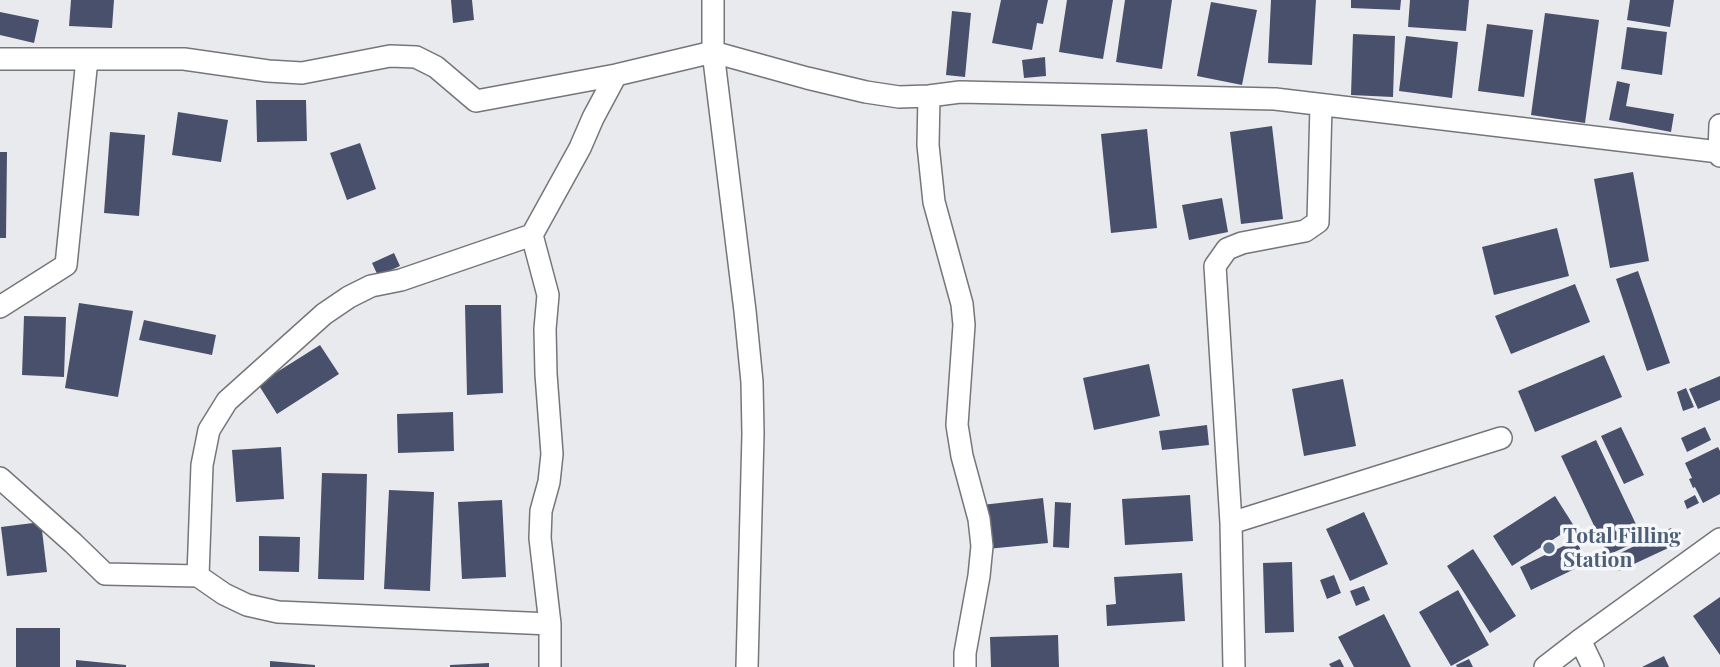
<!DOCTYPE html>
<style>
body{margin:0}
canvas{display:block;background:#e9eaed}
</style>
<canvas width="1720" height="667"></canvas>
<script>
const g = document.querySelector('canvas').getContext('2d');
g.lineJoin = 'round';
function fill(path, color) {
  g.fillStyle = color;
  g.fill(path, 'evenodd');
}
function toPath(rows) {
  const path = new Path2D();
  for (const r of rows) {
    path.moveTo(r[0], r[1]);
    for (let i = 2; i < r.length; i += 2) path.lineTo(r[i], r[i + 1]);
  }
  return path;
}
function strokePath(path, color, width, dash) {
  g.strokeStyle = color;
  g.lineWidth = width;
  g.lineCap = dash ? 'butt' : 'round';
  g.setLineDash(dash || []);
  g.stroke(path);
}
function label(font, color, halo, rows, align = 'center') {
  g.font = font + ' "Playfair Display",serif';
  g.lineWidth = 7;
  g.setLineDash([]);
  g.textBaseline = 'middle';
  g.strokeStyle = halo;
  g.fillStyle = color;
  for (const [text, x, y, turn = 0] of rows) {
    g.save();
    g.translate(x, y);
    g.rotate((+turn || 0) * Math.PI / 180);
    g.textAlign = isNaN(turn) ? turn : align;
    if (halo) g.strokeText(text, 0, 0);
    g.fillText(text, 0, 0);
    g.restore();
  }
}
fill(toPath([
 [71,0,114,0,112,28,69,26],
 [451,0,472,0,474,20,453,23],
 [1001,0,1048,0,1043,24,1037,23,1032,50,992,43],
 [1067,0,1113,0,1103,59,1059,52],
 [1125,0,1172,0,1162,69,1116,62],
 [1271,0,1316,0,1312,65,1268,63],
 [1351,0,1401,0,1400,10,1351,8],
 [1410,0,1469,0,1466,31,1408,27],
 [1630,0,1674,0,1670,27,1627,20],
 [1211,2,1257,10,1242,85,1197,76],
 [952,11,971,13,965,77,946,75],
 [0,12,39,20,34,43,0,35],
 [1545,13,1599,20,1585,123,1531,115],
 [1487,24,1533,30,1524,97,1478,91],
 [1627,27,1667,32,1662,75,1621,69],
 [1353,34,1395,36,1393,97,1351,95],
 [1406,36,1458,42,1452,98,1399,91],
 [1045,57,1046,76,1024,78,1022,60],
 [1617,81,1630,84,1626,106,1674,114,1671,132,1609,120],
 [256,100,306,100,307,141,257,142],
 [178,112,228,120,221,162,172,155],
 [1272,126,1283,219,1241,224,1230,132],
 [1147,129,1157,228,1111,233,1101,134],
 [110,132,145,135,139,216,104,213],
 [360,143,376,189,347,200,330,153],
 [0,152,7,152,6,238,0,238],
 [1633,172,1649,261,1610,268,1594,179],
 [1222,198,1228,232,1189,240,1182,205],
 [1557,228,1569,276,1494,295,1482,247],
 [394,253,400,266,378,276,372,263],
 [1638,271,1670,363,1647,371,1616,279],
 [1575,284,1590,322,1511,354,1495,316],
 [79,303,133,311,118,397,65,388],
 [465,305,501,305,503,393,467,395],
 [24,316,66,317,64,377,22,375],
 [144,320,216,335,212,355,139,340],
 [320,345,339,374,277,414,258,384],
 [1604,355,1622,397,1535,432,1518,391],
 [1149,364,1160,416,1094,430,1083,378],
 [1720,376,1720,400,1698,409,1689,389],
 [1343,379,1356,446,1304,456,1292,389],
 [1686,388,1694,407,1683,411,1677,392],
 [453,412,454,451,398,453,397,414],
 [1207,425,1209,445,1162,450,1159,431],
 [1621,427,1644,475,1624,484,1601,436],
 [1705,427,1711,440,1687,452,1681,438],
 [1596,440,1643,539,1608,555,1561,456],
 [281,447,284,499,236,502,232,450],
 [1718,447,1720,451,1720,494,1703,503,1695,487,1693,488,1689,479,1692,478,1685,463],
 [322,473,367,474,364,580,318,579],
 [389,490,434,492,430,591,384,589],
 [1190,495,1193,541,1125,545,1122,499],
 [1695,495,1699,503,1687,509,1684,501],
 [1555,496,1574,526,1512,566,1493,536],
 [1043,498,1048,543,987,549,982,505],
 [502,500,506,577,462,579,458,502],
 [1055,502,1071,503,1069,548,1053,547],
 [1364,512,1388,564,1350,581,1326,529],
 [41,522,47,572,7,576,1,527],
 [1671,528,1679,543,1619,571,1612,557],
 [259,536,300,537,299,572,259,571],
 [1576,540,1587,563,1531,590,1520,567],
 [1473,549,1516,616,1490,633,1447,566],
 [1292,562,1294,632,1265,633,1263,563],
 [1182,573,1185,621,1107,626,1106,605,1116,604,1114,577],
 [1334,575,1341,593,1327,599,1320,580],
 [1364,586,1370,600,1356,606,1350,591],
 [1458,590,1489,645,1451,666,1419,612],
 [1720,597,1720,655,1693,616],
 [1384,614,1411,667,1354,667,1338,637],
 [16,628,60,628,60,667,16,667],
 [1058,635,1059,667,991,667,990,637],
 [1664,656,1669,667,1642,667],
 [1340,659,1344,667,1331,667,1329,664],
 [1469,659,1473,667,1457,667,1456,665],
 [76,660,126,665,126,667,76,667],
 [270,661,315,665,315,667,270,667],
 [489,663,489,667,450,667,450,665]
]), '#49506b');
const street = toPath([
 [713,0,713,52,745,311,752,382,753,434,747,667],
 [0,59,184,59,268,71,302,73,390,56,416,57,436,67,476,101,616,75,713,52,807,78,866,92,899,97,929,96,960,92,1275,99,1719,152],
 [929,96,928,145,934,202,962,304,964,325,957,425,962,456,979,519,982,546,979,576,965,653,965,667],
 [1720,125,1719,152,1720,156],
 [0,307,66,265,87,59],
 [0,478,73,543,105,574,198,576,224,594,247,605,278,612,550,624],
 [1231,523,1501,438],
 [198,576,202,465,209,430,227,401,324,314,349,297,371,286,401,280,532,235],
 [1580,640,1593,667],
 [550,667,550,624,540,538,541,511,549,482,552,454,546,374,545,329,548,295,532,235,580,148,593,118,616,75],
 [1234,667,1231,523,1215,266,1227,249,1242,243,1305,231,1318,222,1321,105],
 [1545,667,1580,640,1720,539]
]);
strokePath(street, '#757679', 24);
strokePath(street, '#fff', 21);
for (const [x, y, r, color] of [
 [1549,548,7,"#5c6f8a"]
]) {
  const dot = new Path2D();
  dot.arc(x, y, r, 0, 2 * Math.PI);
  g.fillStyle = color;
  g.fill(dot);
  strokePath(dot, '#f6f7fb', 2.5);
}
label('bold 21px', '#4e5e75', '#f6f7fb', [
 ["Total Filling",1563,536],
 ["Station",1563,560]
], 'left');
</script>
